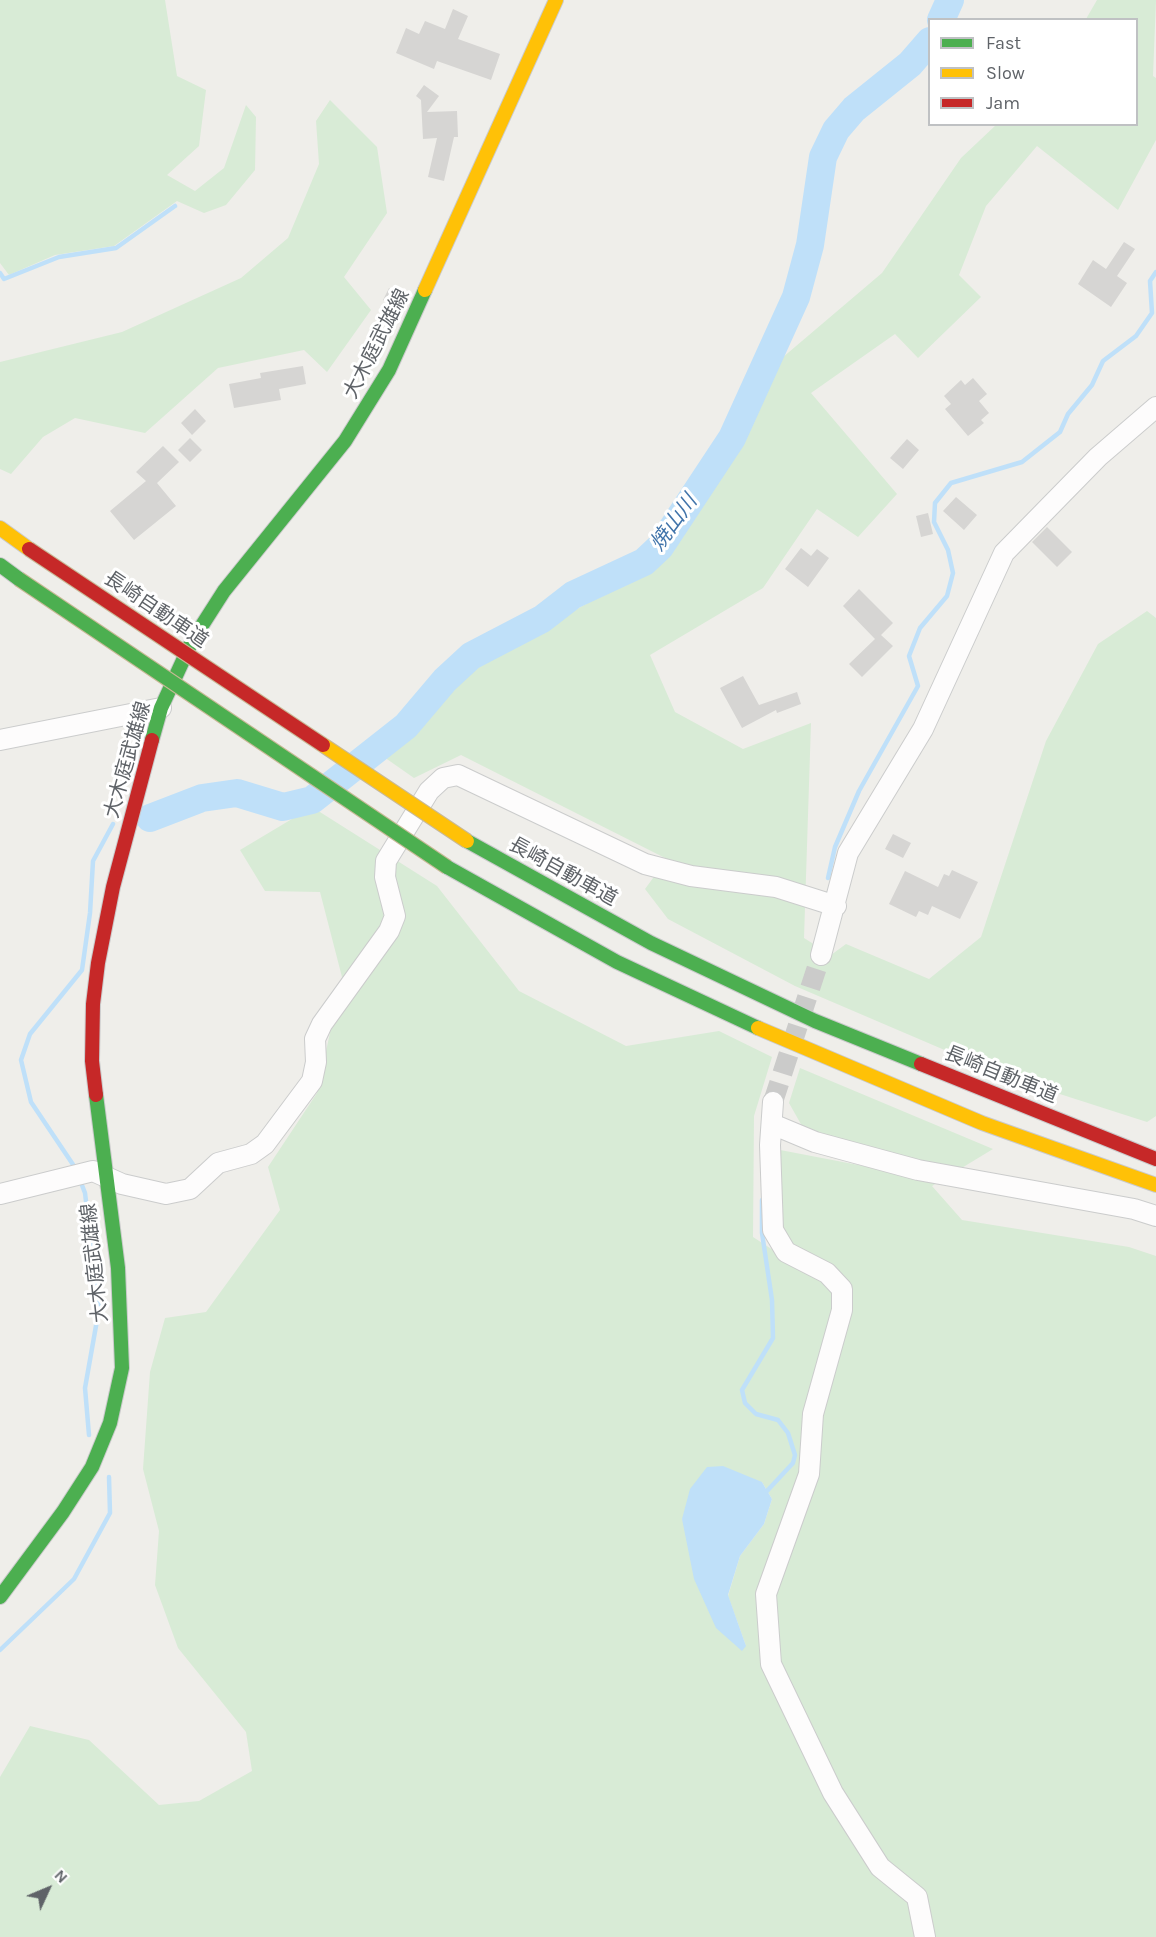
<!DOCTYPE html>
<meta charset="utf-8">
<style>
body{margin:0}
#map{position:relative;width:1156px;height:1937px;overflow:hidden;background:#efeeea;font-family:Karla,sans-serif}
canvas{display:block}
.legend{position:absolute;left:928px;top:18px;width:210px;height:108px;box-sizing:border-box;background:#fff;border:2px solid #bfc1c3;margin:0;padding:8px 10px;list-style:none;font-size:18px;color:#5f6368}
.legend li{display:flex;align-items:center;gap:12px;height:30px}
.legend b{width:30px;border:2px solid #bfc1c3}
.north{position:absolute;left:18px;top:1859px;width:60px;height:60px;-webkit-text-stroke:4px #fff;paint-order:stroke;rotate:46deg;font-size:16px;font-weight:700;line-height:24px;text-align:center;color:#5f6368}
.north::after{content:'';display:block;margin:auto;width:21px;height:27px;background:#5f6368;clip-path:polygon(50% 0,100% 100%,50% 72%,0 100%)}
</style>
<div id="map">
<canvas width="1156" height="1937"></canvas>
<ul class="legend">
<li><b style="height:8px;background:#4caf50"></b>Fast</li>
<li><b style="height:8px;background:#ffc107"></b>Slow</li>
<li><b style="height:8px;background:#c62828"></b>Jam</li>
</ul>
<div class="north">N</div>
</div>
<script>
const g = document.querySelector('canvas').getContext('2d');
g.lineJoin = 'round';
function fill(path, color) {
  g.fillStyle = color;
  g.fill(path, 'evenodd');
}
function toPath(rows) {
  const path = new Path2D();
  for (const r of rows) {
    path.moveTo(r[0], r[1]);
    for (let i = 2; i < r.length; i += 2) path.lineTo(r[i], r[i + 1]);
  }
  return path;
}
function strokePath(path, color, width, dash) {
  g.strokeStyle = color;
  g.lineWidth = width;
  g.lineCap = dash ? 'butt' : 'round';
  g.setLineDash(dash || []);
  g.stroke(path);
}
function label(font, color, halo, rows, align = 'center') {
  g.font = font + ' Karla,"Noto Sans JP",sans-serif';
  g.lineWidth = 6;
  g.setLineDash([]);
  g.textBaseline = 'middle';
  g.strokeStyle = halo;
  g.fillStyle = color;
  for (const [text, x, y, turn = 0] of rows) {
    g.save();
    g.translate(x, y);
    g.rotate((+turn || 0) * Math.PI / 180);
    g.textAlign = isNaN(turn) ? turn : align;
    if (halo) g.strokeText(text, 0, 0);
    g.fillText(text, 0, 0);
    g.restore();
  }
}
fill(toPath([
 [0,0,165,0,177,76,206,90,199,146,167,175,195,191,224,168,246,105,256,117,255,170,226,205,204,213,177,201,114,246,55,255,9,275,0,263],
 [1097,0,1156,0,1153,76,1156,78,1156,140,1118,210,1037,146,986,206,959,275,981,297,918,358,895,334,811,393,897,494,858,537,817,509,763,588,650,655,675,712,743,749,811,723,804,938,831,955,846,944,929,979,981,937,1046,741,1098,644,1147,611,1156,618,1156,1116,1147,1122,1010,1078,795,986,668,919,645,889,667,859,461,755,414,778,384,757,457,677,651,567,752,423,782,358,882,273,961,158,996,125,1136,124,1136,20,1086,19],
 [330,100,377,147,387,213,344,277,371,310,327,372,304,350,218,368,145,433,75,418,43,437,11,474,0,469,0,362,122,332,241,278,288,238,319,164,316,121],
 [312,807,437,886,519,991,626,1046,719,1031,772,1057,754,1116,753,1237,813,1276,790,1248,779,1228,775,1149,874,1168,881,1154,802,1126,789,1103,800,1068,993,1149,932,1186,962,1220,1129,1247,1156,1256,1156,1937,0,1937,0,1777,30,1726,89,1740,159,1805,199,1801,252,1771,246,1732,178,1648,155,1585,159,1531,143,1469,150,1372,165,1318,206,1312,280,1210,268,1167,317,1093,342,977,320,892,265,891,240,850],
 [762,1482,772,1499,764,1524,740,1556,728,1596,746,1646,682,1519]
]), '#d8ebd6');
fill(toPath([
 [723,1466,762,1482,772,1499,764,1524,740,1556,728,1595,746,1646,742,1651,716,1628,694,1579,682,1519,690,1489,707,1467]
]), '#bfe0f9');
strokePath(toPath([
 [0,273,4,279,59,257,116,248,175,206],
 [828,878,835,847,859,791,918,686,909,656,920,628,947,596,953,573,948,550,934,522,935,503,951,483,1022,462,1060,432,1068,414,1092,385,1103,361,1136,336,1152,313,1150,281,1156,272],
 [76,1169,31,1102,21,1060,30,1034,82,970,90,913,93,861,113,824],
 [80,1180,85,1193,99,1309,85,1388,89,1435],
 [762,1200,762,1233,772,1300,773,1338,742,1390,745,1403,756,1414,778,1420,788,1433,795,1455,793,1463,767,1491],
 [0,1650,74,1579,110,1513,109,1477]
]), '#bfe0f9', 4.5);
strokePath(toPath([
 [941,20,950,0],
 [150,818,202,798,237,793,283,807,312,800,406,726,445,680,471,656,542,619,573,595,644,562,660,547,732,438,796,297,810,245,823,157,836,130,854,109,910,64,930,41]
]), '#bfe0f9', 28);
fill(toPath([
 [453,9,468,16,458,39,500,54,491,80,437,61,434,69,396,53,406,28,419,34,425,21,445,29],
 [424,85,439,96,427,112,457,111,458,137,454,137,444,181,428,177,437,138,423,139,421,100,416,96],
 [1124,242,1135,249,1117,276,1127,283,1111,307,1078,284,1093,260,1106,269],
 [389,288,401,295,395,306,383,300],
 [303,366,306,384,279,389,281,400,234,408,229,384,261,378,260,373],
 [973,378,987,394,979,401,989,413,981,420,984,423,968,436,945,409,951,404,944,396,961,380,965,385],
 [195,409,206,421,192,435,181,423],
 [190,438,202,450,190,462,178,450],
 [907,439,919,450,903,469,890,458],
 [163,446,179,462,157,483,176,506,134,540,110,511,146,481,136,472],
 [956,497,977,515,964,530,943,511],
 [928,513,933,534,921,537,916,516],
 [1047,527,1072,552,1057,567,1032,542],
 [801,548,811,556,817,549,829,558,808,587,785,569],
 [859,589,893,623,881,635,893,646,862,677,849,664,875,639,843,606],
 [743,676,759,705,797,692,801,704,777,713,776,710,742,728,720,688],
 [893,834,911,843,903,858,885,849],
 [952,870,978,882,960,919,932,906,928,915,919,911,916,917,889,904,905,871,938,887,944,874,949,876]
]), '#d6d5d3');
strokePath(toPath([
 [773,1102,821,955]
]), '#cbcbca', 20, [20, 10]);
const street = toPath([
 [0,740,161,708],
 [821,955,848,853,923,729,1004,553,1098,457,1156,407],
 [773,1102,770,1145,773,1230,786,1252,827,1273,842,1289,842,1310,813,1414,809,1474,766,1594,771,1664,833,1793,880,1867,917,1897,925,1937],
 [772,1124,815,1142,918,1170,1134,1209,1156,1216],
 [0,1194,93,1171,122,1184,166,1194,190,1189,218,1163,251,1154,265,1144,312,1081,316,1062,315,1039,322,1024,389,931,395,916,385,877,386,861,429,791,443,778,458,775,645,864,691,876,776,887,836,906]
]);
const fast = toPath([
 [0,565,19,579],
 [152,740,161,708,192,641,224,591,345,441,389,370,425,290],
 [467,841,651,943,815,1021,921,1064],
 [447,867,617,962,758,1028],
 [0,1597,63,1512,92,1467,110,1423,122,1368,118,1268,96,1095]
]);
const slow = toPath([
 [425,290,556,0],
 [0,528,29,549],
 [758,1028,982,1123,1156,1185]
]);
const jam = toPath([
 [921,1064,1156,1159],
 [96,1095,92,1061,93,1004,98,963,113,887,152,740]
]);
strokePath(street, '#cbcccc', 22);
strokePath(fast, '#cacacb', 16);
strokePath(slow, '#cacacb', 16);
strokePath(jam, '#cacacb', 16);
strokePath(street, '#fdfcfc', 20);
strokePath(fast, '#4caf50', 14);
strokePath(slow, '#ffc107', 14);
strokePath(jam, '#c62828', 14);
const fastBridge = toPath([
 [19,579,447,867]
]);
const slowBridge = toPath([
 [323,745,467,841]
]);
const jamBridge = toPath([
 [29,549,323,745]
]);
strokePath(fastBridge, '#c8b996', 16, []);
strokePath(slowBridge, '#c8b996', 16, []);
strokePath(jamBridge, '#c8b996', 16, []);
strokePath(fastBridge, '#4caf50', 14);
strokePath(slowBridge, '#ffc107', 14);
strokePath(jamBridge, '#c62828', 14);
label('20px', '#5f6368', '#fff', [
 ["大木庭武雄線",377,344,-63],
 ["長崎自動車道",156,610,34],
 ["大木庭武雄線",128,760,-74],
 ["長崎自動車道",563,872,29],
 ["長崎自動車道",1001,1075,22],
 ["大木庭武雄線",95,1263,-96]
]);
label('italic 21px', '#4174aa', '#fff', [
 ["焼山川",674,523,-54]
]);
</script>
